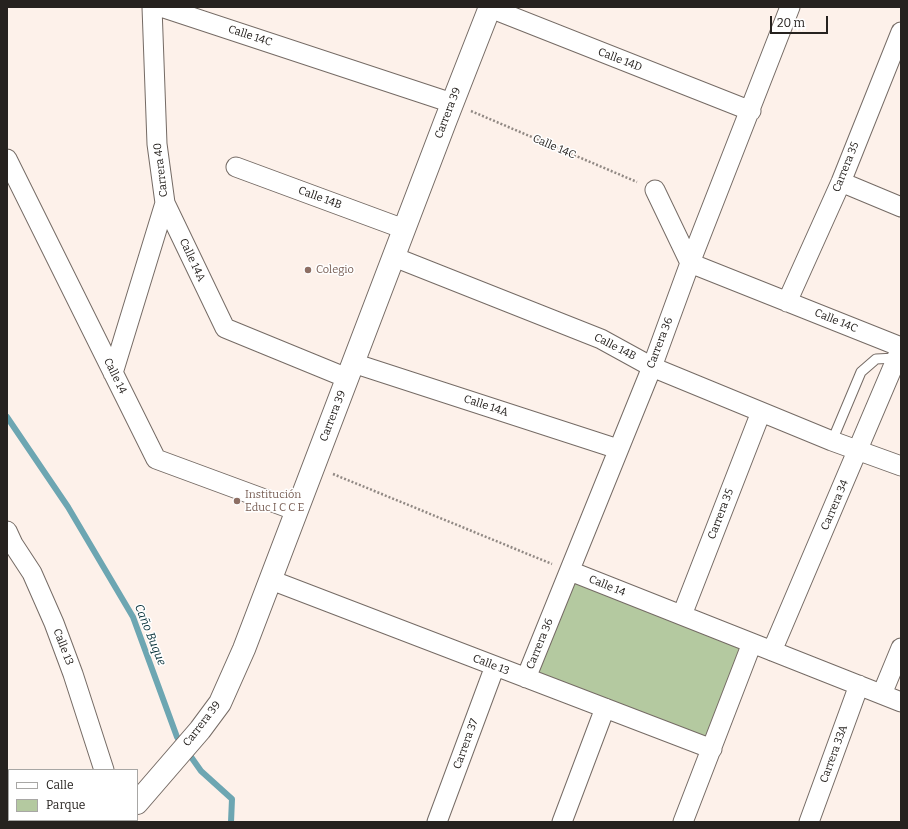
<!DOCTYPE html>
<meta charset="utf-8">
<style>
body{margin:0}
#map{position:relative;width:908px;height:829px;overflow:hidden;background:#fdf1ea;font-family:Bitter,serif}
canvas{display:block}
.frame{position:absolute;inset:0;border:8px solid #26221f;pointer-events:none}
.legend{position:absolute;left:8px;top:769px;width:130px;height:52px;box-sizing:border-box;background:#fff;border:1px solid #a8a7a5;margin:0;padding:5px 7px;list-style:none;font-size:12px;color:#26221f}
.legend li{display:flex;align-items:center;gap:8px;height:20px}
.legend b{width:20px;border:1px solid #a8a7a5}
.scale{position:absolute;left:770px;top:16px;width:58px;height:18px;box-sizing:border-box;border:2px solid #26221f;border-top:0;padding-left:5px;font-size:12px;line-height:14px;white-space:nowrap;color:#26221f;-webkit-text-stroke:3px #fff;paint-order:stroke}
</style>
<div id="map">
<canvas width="908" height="829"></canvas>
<div class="frame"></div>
<ul class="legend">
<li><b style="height:5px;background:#fff"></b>Calle</li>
<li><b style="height:11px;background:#b4c9a0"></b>Parque</li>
</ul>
<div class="scale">20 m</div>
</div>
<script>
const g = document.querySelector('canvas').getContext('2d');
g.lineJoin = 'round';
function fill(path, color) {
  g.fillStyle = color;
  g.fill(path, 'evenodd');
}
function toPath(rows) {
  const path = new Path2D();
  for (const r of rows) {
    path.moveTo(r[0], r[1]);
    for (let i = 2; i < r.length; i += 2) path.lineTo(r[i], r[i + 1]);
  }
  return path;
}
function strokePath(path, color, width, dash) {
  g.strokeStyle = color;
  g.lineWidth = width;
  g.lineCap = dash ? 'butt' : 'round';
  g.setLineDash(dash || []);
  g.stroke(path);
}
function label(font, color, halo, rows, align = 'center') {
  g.font = font + ' Bitter,serif';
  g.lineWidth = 3;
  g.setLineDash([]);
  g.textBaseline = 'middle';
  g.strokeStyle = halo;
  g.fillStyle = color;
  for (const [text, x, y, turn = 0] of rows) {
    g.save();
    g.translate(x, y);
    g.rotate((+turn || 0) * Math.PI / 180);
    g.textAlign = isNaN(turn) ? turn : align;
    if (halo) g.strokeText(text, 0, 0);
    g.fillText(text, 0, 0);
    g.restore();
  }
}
fill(toPath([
 [570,571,752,643,712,749,526,678]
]), '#b4c9a0');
strokePath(toPath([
 [7,417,68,507,133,617,177,737,201,771,232,799,231,822]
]), '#6da6b2', 6);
const lane = toPath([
 [832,441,861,372,876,359,896,358]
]);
const street = toPath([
 [161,7,452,103],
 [490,8,751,111],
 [7,159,156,459,297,511],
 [236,167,404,229],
 [841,182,901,207],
 [655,190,690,263,901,347],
 [165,203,225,328,347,378],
 [394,257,601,339,652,367,832,441,901,466],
 [787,302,841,182,901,32],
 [353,363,618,449],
 [113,373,165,203,157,144,152,7],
 [7,531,13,544,32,573,54,623,73,674,104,770],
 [570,571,901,702],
 [271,580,712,749],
 [682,615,761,412],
 [772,651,901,348],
 [526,678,652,367,690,263,790,7],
 [882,694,901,648],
 [437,822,495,666],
 [562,822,605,708],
 [683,822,752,643],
 [809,822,859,685]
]);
const secondary = toPath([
 [137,803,200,730,220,703,244,649,445,122,490,7],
 [124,822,125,820]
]);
strokePath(lane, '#756b65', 11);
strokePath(street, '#756b65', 21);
strokePath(secondary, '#756b65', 24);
strokePath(toPath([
 [471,111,637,182],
 [333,474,552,564]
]), '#918984', 2.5, [2, 2]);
strokePath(lane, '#fff', 9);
strokePath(street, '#fff', 19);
strokePath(secondary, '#fff', 22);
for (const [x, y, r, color] of [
 [308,270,4,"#8d6e63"],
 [237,501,4,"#8d6e63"]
]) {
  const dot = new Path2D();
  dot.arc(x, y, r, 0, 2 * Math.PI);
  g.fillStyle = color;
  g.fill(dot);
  strokePath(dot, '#fff', 1.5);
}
label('11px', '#26221f', '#fff', [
 ["Calle 14C",250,36,18],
 ["Calle 14D",620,60,21],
 ["Carrera 39",448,113,-69],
 ["Calle 14C",554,147,23],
 ["Carrera 35",846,167,-68],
 ["Carrera 40",161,170,-97],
 ["Calle 14B",320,198,20],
 ["Calle 14A",192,260,65],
 ["Calle 14C",836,321,22],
 ["Carrera 36",660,343,-69],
 ["Calle 14B",615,347,27],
 ["Calle 14",115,376,64],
 ["Calle 14A",486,406,18],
 ["Carrera 39",333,416,-69],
 ["Carrera 34",835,505,-67],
 ["Carrera 35",721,514,-69],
 ["Calle 14",607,586,22],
 ["Carrera 36",540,644,-68],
 ["Calle 13",63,647,69],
 ["Calle 13",491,665,21],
 ["Carrera 39",202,724,-52],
 ["Carrera 37",466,744,-70],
 ["Carrera 33A",834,754,-70]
]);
label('11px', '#785e54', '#fff', [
 ["Colegio",316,270],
 ["Institución",245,495],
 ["Educ I C C E",245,508]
], 'left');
label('italic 12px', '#0b343c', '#fff', [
 ["Caño Buque",150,635,68]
]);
</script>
